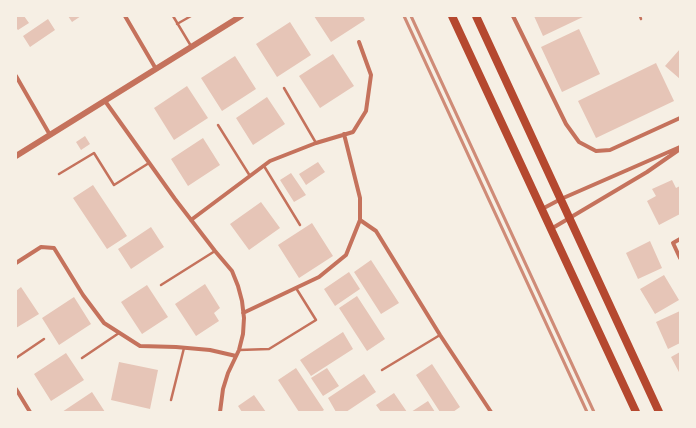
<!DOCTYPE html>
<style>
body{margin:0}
#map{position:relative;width:696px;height:428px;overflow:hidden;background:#f6efe4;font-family:"Public Sans",sans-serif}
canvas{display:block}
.frame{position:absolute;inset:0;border:17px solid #f6efe4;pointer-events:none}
</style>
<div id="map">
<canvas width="696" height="428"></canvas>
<div class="frame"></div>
</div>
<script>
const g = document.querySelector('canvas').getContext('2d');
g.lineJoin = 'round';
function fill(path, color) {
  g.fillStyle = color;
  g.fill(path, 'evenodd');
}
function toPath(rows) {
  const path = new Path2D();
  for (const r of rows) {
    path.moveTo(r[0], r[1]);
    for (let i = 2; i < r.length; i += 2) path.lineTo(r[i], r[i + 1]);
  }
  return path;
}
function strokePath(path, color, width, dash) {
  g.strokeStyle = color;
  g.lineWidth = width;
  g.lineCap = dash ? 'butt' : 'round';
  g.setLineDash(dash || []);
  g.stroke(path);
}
fill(toPath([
 [18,16,24,16,29,23,18,30,16,28,16,18],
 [68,16,81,16,72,22],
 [314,16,363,16,365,20,331,42],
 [534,16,585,16,543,36],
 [48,19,55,30,30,47,23,36],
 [290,22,311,55,277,77,256,44],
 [579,29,600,74,562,92,541,47],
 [680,49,680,79,665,66],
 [333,54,354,86,320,108,299,76],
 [235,56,256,89,222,111,201,78],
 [656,63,674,101,596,138,578,101],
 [187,86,208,118,174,140,154,108],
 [267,97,285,124,253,145,236,118],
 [85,136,90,144,81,150,76,142],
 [203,138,220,165,188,186,171,159],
 [318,162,325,172,306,185,299,174],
 [291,173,306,195,294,202,280,180],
 [672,180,676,188,680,186,680,214,659,225,647,201,656,196,652,189],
 [93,185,127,236,107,249,73,198],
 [261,202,280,228,249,250,230,224],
 [312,223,333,256,299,278,278,245],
 [151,227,164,247,131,269,118,249],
 [650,241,662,268,638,279,626,253],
 [371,260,399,303,381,314,354,272],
 [349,272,360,289,335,306,324,289],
 [664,275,679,300,655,314,640,289],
 [205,284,220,308,214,313,219,321,196,336,175,304],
 [147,285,168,317,142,334,121,302],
 [21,287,39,314,16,328,16,291],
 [357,296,385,339,367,351,339,308],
 [74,297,91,324,59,345,42,318],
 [680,311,680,343,668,349,656,322],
 [343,332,353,349,311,376,300,360],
 [680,352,680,374,671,357],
 [66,353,84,380,51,401,34,374],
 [119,362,158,370,150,409,111,400],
 [432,364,460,407,453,412,440,412,416,375],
 [296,368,324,410,321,412,299,412,278,380],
 [327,368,339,386,323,396,311,378],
 [364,374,376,392,346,412,336,412,328,398],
 [92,392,105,412,62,412],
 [394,393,407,412,381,412,376,405],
 [254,395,266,412,242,412,238,406],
 [428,401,435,412,411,412]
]), '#e6c5b7');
strokePath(toPath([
 [173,16,191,46],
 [640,16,641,19],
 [177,24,191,16],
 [284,88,316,143],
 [218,125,250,176],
 [264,166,300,225],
 [59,174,94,153,114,185,149,163],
 [161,285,215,251],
 [239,350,269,349,316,320,296,288],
 [16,358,44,339],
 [82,358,119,333],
 [382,370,440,335],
 [171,400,184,348]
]), '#c5725c', 2.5);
strokePath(toPath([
 [125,16,156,69],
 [513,16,566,124,579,142,596,151,610,150,680,118],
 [16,76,50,135],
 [105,101,175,199,215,251,232,271,238,286,242,301,244,318,243,334,239,350,228,373,223,389,220,412],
 [542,209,561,199,680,147],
 [191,220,270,161,316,143,353,132,366,111,371,75,359,42],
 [360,220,376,231,440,335,491,412],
 [551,229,647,172,680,149],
 [680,239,673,243,680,258],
 [16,263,41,247,54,248,83,295,104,323,140,346,176,347,210,350,236,356],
 [243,313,319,277,346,255,360,220,360,198,344,134],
 [16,389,30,412]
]), '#c5725c', 4);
strokePath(toPath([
 [16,156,241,16]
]), '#c5725c', 6);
strokePath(toPath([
 [452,16,636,412],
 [476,16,659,412]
]), '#b5482f', 8);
strokePath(toPath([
 [404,16,587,412],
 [411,16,594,412]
]), '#cf8b77', 3);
</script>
